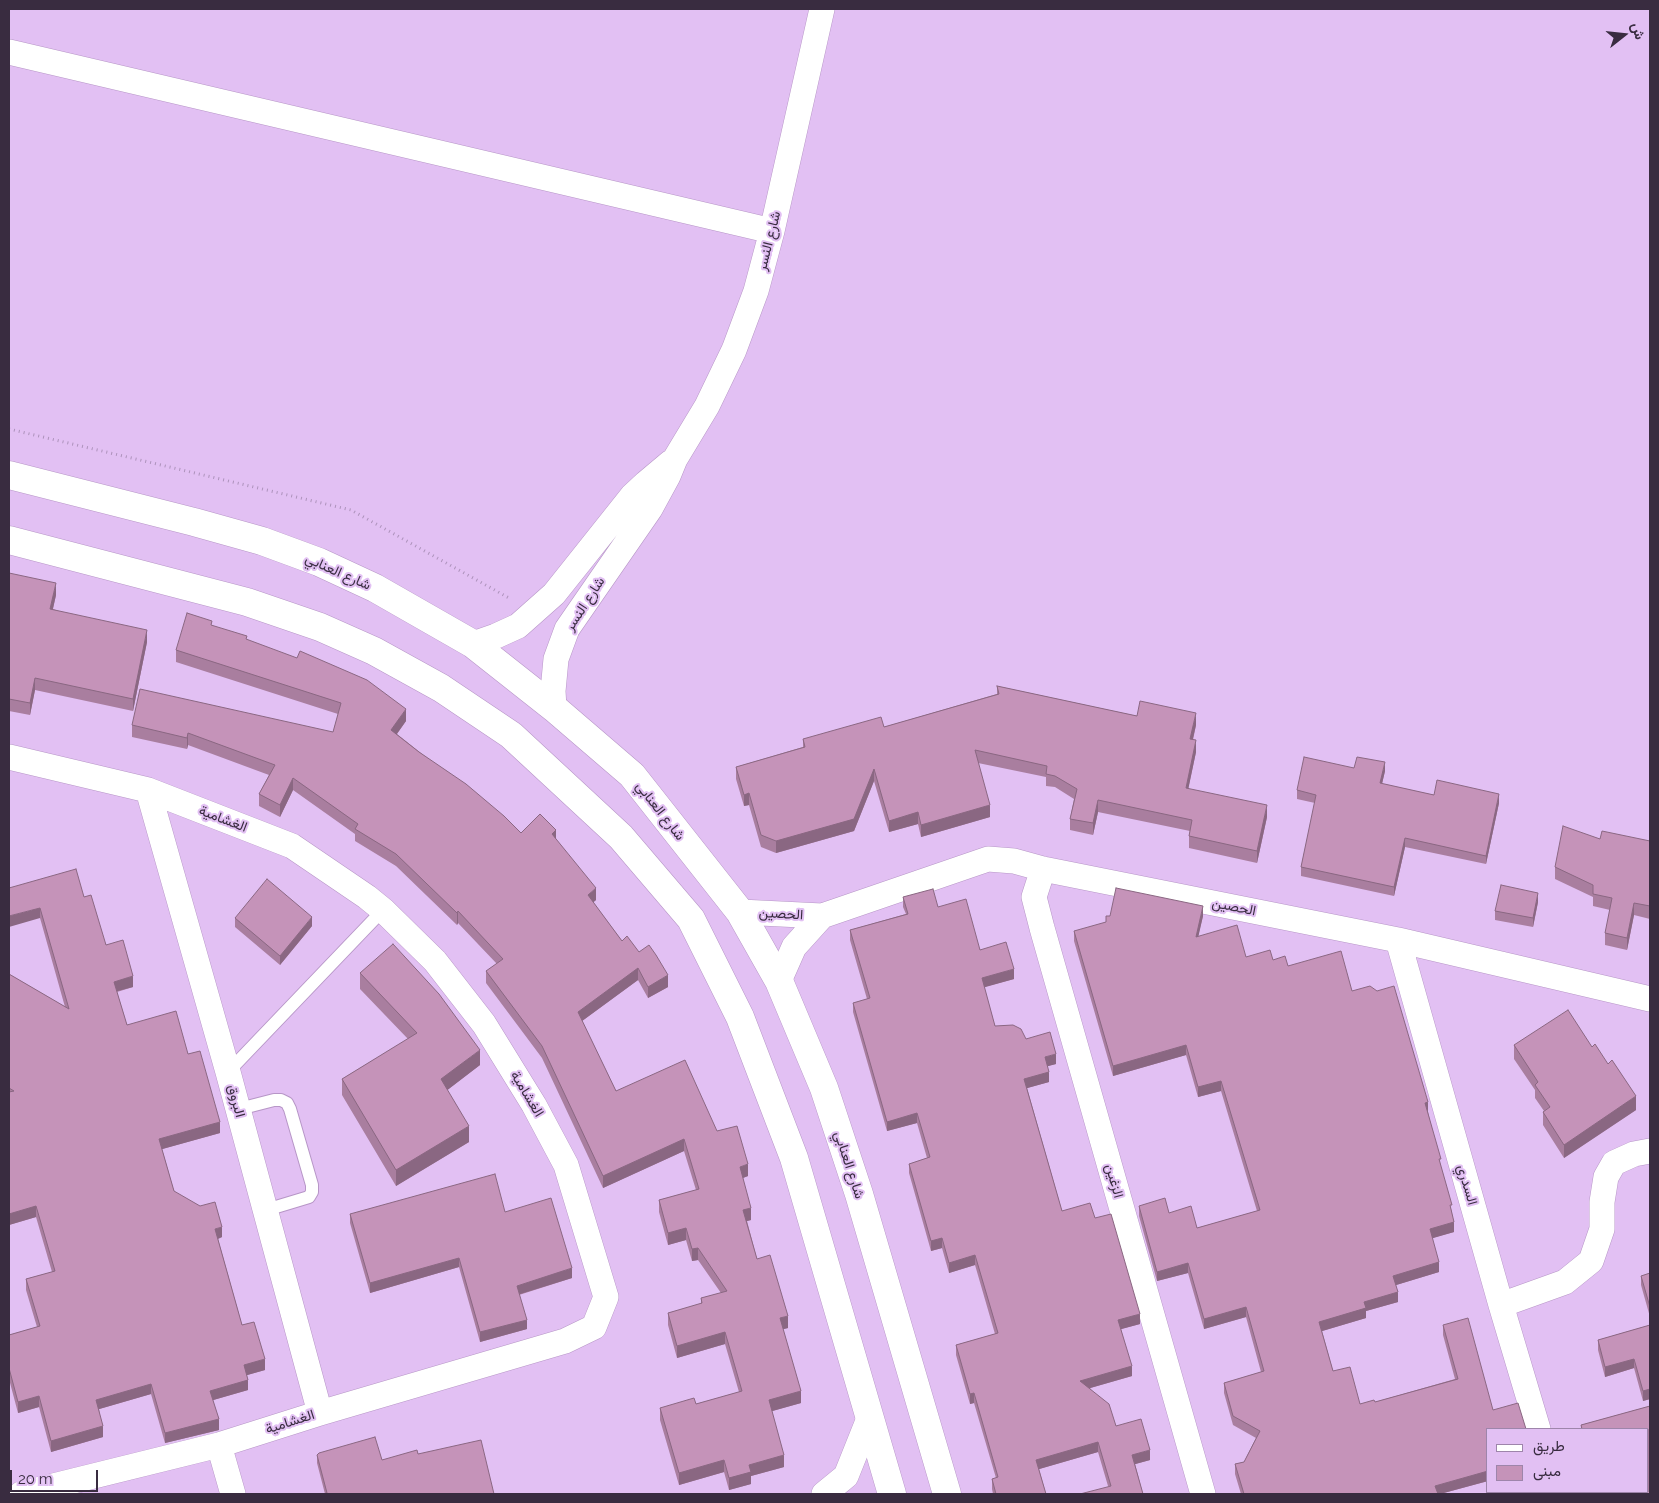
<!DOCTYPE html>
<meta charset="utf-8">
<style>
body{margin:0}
#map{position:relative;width:1659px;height:1503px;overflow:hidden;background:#e2c0f3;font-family:Raleway,Vazirmatn,sans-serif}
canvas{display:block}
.frame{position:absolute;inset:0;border:10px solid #392c40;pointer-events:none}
.legend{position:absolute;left:1486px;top:1428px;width:162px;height:65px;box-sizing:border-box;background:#e2c0f3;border:1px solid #9e85ab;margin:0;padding:6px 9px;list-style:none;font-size:15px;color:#392c40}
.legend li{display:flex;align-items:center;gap:10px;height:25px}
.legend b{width:25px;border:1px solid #9e85ab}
.north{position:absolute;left:1599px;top:10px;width:50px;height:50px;-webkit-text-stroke:4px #e2c0f3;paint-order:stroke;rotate:74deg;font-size:14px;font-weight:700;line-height:20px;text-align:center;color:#392c40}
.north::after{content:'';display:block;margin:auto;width:18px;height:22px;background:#392c40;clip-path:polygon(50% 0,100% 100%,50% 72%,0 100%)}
.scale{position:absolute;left:10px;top:1470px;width:88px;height:22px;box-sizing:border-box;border:2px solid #392c40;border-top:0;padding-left:6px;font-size:15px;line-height:18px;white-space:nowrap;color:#392c40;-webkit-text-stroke:4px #e2c0f3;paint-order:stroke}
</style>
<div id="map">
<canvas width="1659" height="1503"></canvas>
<div class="frame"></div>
<ul class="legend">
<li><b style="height:6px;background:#fff"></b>طريق</li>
<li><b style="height:14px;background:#c593b9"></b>مبنى</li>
</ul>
<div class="north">ش</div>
<div class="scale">20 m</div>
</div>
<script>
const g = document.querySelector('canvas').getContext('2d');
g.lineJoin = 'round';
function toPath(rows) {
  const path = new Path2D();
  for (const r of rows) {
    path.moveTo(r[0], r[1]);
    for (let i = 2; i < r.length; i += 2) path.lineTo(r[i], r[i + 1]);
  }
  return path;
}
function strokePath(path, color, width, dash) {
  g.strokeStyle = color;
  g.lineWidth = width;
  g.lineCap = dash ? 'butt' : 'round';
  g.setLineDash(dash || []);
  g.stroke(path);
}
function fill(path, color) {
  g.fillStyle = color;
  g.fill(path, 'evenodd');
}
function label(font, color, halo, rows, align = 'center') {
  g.font = font + ' Raleway,Vazirmatn,sans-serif';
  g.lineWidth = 4;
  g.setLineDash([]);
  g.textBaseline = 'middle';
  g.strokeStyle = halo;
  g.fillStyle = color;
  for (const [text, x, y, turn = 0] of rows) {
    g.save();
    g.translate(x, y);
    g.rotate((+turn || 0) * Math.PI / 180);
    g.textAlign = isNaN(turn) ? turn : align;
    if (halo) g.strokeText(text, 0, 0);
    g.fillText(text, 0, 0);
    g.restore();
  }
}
const lane = toPath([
 [228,1072,383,910],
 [239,1109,274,1100,281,1100,287,1103,290,1109,312,1185,312,1192,309,1197,266,1210]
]);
const street = toPath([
 [9,52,772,231],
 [473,644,496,636,518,626,554,594,632,496,646,483,671,462],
 [554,708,553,691,556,659,567,629,650,509,668,476,675,459,707,406,734,350,756,291,772,231,822,9],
 [9,757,148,790,292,846,367,897,383,910,435,961,484,1024,534,1105,566,1165,606,1297,594,1327,565,1341,320,1413,219,1445,21,1494],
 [148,790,228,1072,320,1413],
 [1043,869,1034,897,1042,928,1203,1494],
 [740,912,822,916,988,859,1014,861,1043,869,1398,940,1650,999],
 [1398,940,1501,1305,1538,1429],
 [779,981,794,947,822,916],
 [1501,1305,1565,1282,1591,1261,1602,1229,1602,1202,1606,1177,1614,1163,1634,1154,1650,1151],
 [219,1445,233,1494],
 [1557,1492,1558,1494],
 [824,1494,846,1476,870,1416]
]);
const secondary = toPath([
 [9,475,194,522,262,541,319,562,375,588,473,644,554,708,632,775,740,912,779,981,824,1088,859,1194,947,1494],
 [9,540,247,602,320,627,374,651,441,688,511,735,621,837,691,919,740,1017,794,1158,892,1494]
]);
strokePath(lane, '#b796c7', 14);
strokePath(street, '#b796c7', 26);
strokePath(secondary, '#b796c7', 29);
strokePath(toPath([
 [9,429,351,510,509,598]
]), '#ad92bb', 3, [1, 4]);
strokePath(lane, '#fff', 12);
strokePath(street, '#fff', 25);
strokePath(secondary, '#fff', 28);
fill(toPath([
 [9,573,56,595,53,609,147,642,133,711,35,690,30,715,9,711],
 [212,626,247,640,406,721,397,734,521,833,556,840,596,900,593,902,622,941,639,952,668,987,648,998,638,980,582,1021,616,1091,717,1131,748,1176,743,1178,751,1220,747,1221,757,1259,788,1328,783,1329,801,1403,772,1411,784,1467,751,1476,751,1484,729,1490,724,1472,679,1485,660,1420,660,1408,696,1404,739,1392,725,1344,677,1358,668,1325,668,1313,701,1304,701,1298,721,1293,698,1260,692,1261,686,1240,668,1245,659,1212,659,1200,696,1190,684,1151,603,1188,542,1058,486,983,486,971,497,964,458,923,457,925,396,866,355,841,355,834,293,790,280,817,259,806,259,794,269,775,188,745,187,749,132,737,132,725,333,732,338,714,176,662,176,650],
 [997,686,1137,716,1196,725,1193,740,1196,752,1188,789,1267,817,1257,863,1189,848,1189,836,1190,831,1098,812,1093,835,1070,830,1070,819,1074,799,1055,787,1046,786,1046,777,978,763,990,817,921,837,918,824,889,832,874,781,854,831,776,853,761,847,749,805,744,806,736,779,736,767,803,747,803,739,884,727,997,694],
 [1354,768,1385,771,1382,784,1434,795,1499,803,1486,864,1405,847,1394,896,1301,876,1301,867,1315,803,1297,799,1297,790],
 [1600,839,1650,841,1650,919,1634,915,1627,950,1605,945,1605,933,1610,910,1593,906,1593,897,1555,879,1555,867],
 [9,888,84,897,106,945,133,987,117,992,127,1025,188,1054,220,1133,162,1149,174,1191,222,1237,218,1239,242,1325,265,1370,247,1375,248,1390,213,1400,219,1430,165,1443,151,1394,99,1409,103,1437,51,1452,39,1407,18,1413,9,1379,9,1335,37,1327,26,1290,26,1279,52,1272,36,1217,9,1225,9,974,65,1007,40,918],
 [903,897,938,907,980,950,1014,979,984,987,995,1026,1026,1039,1056,1064,1047,1066,1049,1082,1027,1088,1062,1211,1095,1218,1140,1324,1121,1329,1132,1376,1090,1388,1116,1426,1150,1460,1135,1464,1143,1494,1108,1486,1098,1452,1039,1469,1046,1494,993,1494,992,1489,992,1479,996,1478,974,1403,970,1404,956,1355,956,1345,995,1334,975,1265,949,1273,942,1248,931,1251,909,1173,909,1164,927,1158,917,1123,887,1131,853,1012,853,1003,867,999,850,940,850,930,906,914,903,907],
 [1538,902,1533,927,1495,920,1495,911],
 [1203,916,1198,936,1246,957,1273,960,1288,966,1352,991,1428,1112,1452,1213,1454,1232,1432,1238,1439,1272,1396,1285,1398,1302,1366,1311,1366,1318,1322,1331,1333,1371,1360,1404,1375,1402,1455,1379,1443,1335,1443,1325,1488,1429,1488,1481,1440,1494,1241,1494,1235,1474,1235,1464,1244,1462,1256,1438,1233,1425,1224,1393,1224,1383,1261,1372,1246,1317,1204,1329,1188,1273,1157,1281,1139,1216,1139,1206,1169,1213,1197,1228,1257,1211,1221,1091,1198,1097,1186,1055,1113,1076,1074,941,1074,931],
 [235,918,312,926,280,965,235,927],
 [360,973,480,1065,447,1090,469,1142,396,1186,342,1095,342,1079,408,1039,360,989],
 [1514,1045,1592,1047,1636,1110,1564,1158,1543,1125,1543,1112,1544,1111,1535,1098,1535,1090,1514,1059],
 [505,1212,572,1278,519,1295,527,1329,480,1342,459,1267,370,1293,350,1223,350,1214],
 [1650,1273,1650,1317,1641,1285,1641,1276],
 [1650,1325,1650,1399,1643,1401,1634,1368,1605,1377,1598,1350,1598,1340],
 [1650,1406,1650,1494,1625,1494,1625,1492,1648,1492,1648,1429,1581,1429,1581,1425],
 [418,1454,325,1494,317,1463,317,1455,382,1460]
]), '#a97e9f');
fill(toPath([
 [56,583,56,595,50,621,50,609],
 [147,630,147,642,133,711,133,699],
 [35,678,35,690,30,715,30,703],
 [406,709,406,721,391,742,391,730],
 [1196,713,1196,725,1190,751,1190,739],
 [188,733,188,745,187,749,187,738],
 [1196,740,1196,752,1186,800,1186,788],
 [1385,762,1385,771,1380,792,1380,783],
 [874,769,874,781,854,831,776,853,776,841],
 [293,778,293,790,280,817,280,805],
 [749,793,749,805,744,806,744,795],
 [1499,794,1499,803,1486,864,1486,856],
 [1098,800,1098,812,1093,835,1093,823],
 [990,805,990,817,921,837,921,825],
 [1267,805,1267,817,1257,863,1257,851],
 [918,812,918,824,889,832,889,821],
 [556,830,556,842,552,834],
 [1405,838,1405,847,1394,896,1394,887],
 [596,888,596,900,588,907,588,895],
 [1538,893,1538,902,1533,927,1533,918],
 [1634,903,1634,915,1627,950,1627,938],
 [1203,906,1203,916,1196,947,1196,937],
 [40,908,40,918,9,927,9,916],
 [458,911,458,923,457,925,457,913],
 [312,917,312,926,280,965,280,956],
 [638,968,638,980,578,1024,578,1012],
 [1014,969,1014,979,982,988,982,978],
 [668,975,668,987,648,998,648,987],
 [133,976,133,987,114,992,114,982],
 [1186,1045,1186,1055,1113,1076,1113,1066],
 [480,1050,480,1065,441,1095,441,1079],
 [1056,1054,1056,1064,1045,1067,1045,1057],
 [1049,1072,1049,1082,1024,1089,1024,1079],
 [1221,1081,1221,1091,1198,1097,1198,1087],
 [1636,1096,1636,1110,1564,1158,1564,1145],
 [1428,1102,1428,1112,1425,1113,1425,1103],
 [917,1113,917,1123,887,1131,887,1122],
 [220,1122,220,1133,159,1150,159,1139],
 [469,1126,469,1142,396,1186,396,1170],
 [684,1139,684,1151,603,1188,603,1176],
 [748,1164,748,1176,740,1179,740,1167],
 [36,1206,36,1217,9,1225,9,1214],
 [751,1208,751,1220,743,1222,743,1210],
 [1454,1222,1454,1232,1430,1239,1430,1229],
 [222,1227,222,1237,215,1240,215,1229],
 [686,1228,686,1240,668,1245,668,1233],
 [942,1238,942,1248,931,1251,931,1241],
 [698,1248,698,1260,692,1261,692,1249],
 [975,1255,975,1265,949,1273,949,1263],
 [459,1258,459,1267,370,1293,370,1283],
 [1439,1262,1439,1272,1393,1286,1393,1276],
 [1188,1263,1188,1273,1157,1281,1157,1272],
 [572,1268,572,1278,517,1295,517,1286],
 [1398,1292,1398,1302,1366,1311,1366,1318,1319,1332,1319,1322,1364,1302],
 [1246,1307,1246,1317,1204,1329,1204,1319],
 [1140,1314,1140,1324,1118,1330,1118,1320],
 [788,1316,788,1328,780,1330,780,1318],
 [527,1320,527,1329,480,1342,480,1332],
 [725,1332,725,1344,677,1358,677,1346],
 [265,1359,265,1370,244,1376,244,1365],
 [1634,1359,1634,1368,1605,1377,1605,1367],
 [1132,1366,1132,1376,1080,1391,1080,1381],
 [248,1380,248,1390,210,1401,210,1391],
 [151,1384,151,1394,96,1410,96,1400],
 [1650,1389,1650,1399,1643,1401,1643,1391],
 [801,1391,801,1403,769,1412,769,1400],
 [974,1393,974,1403,970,1404,970,1394],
 [39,1396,39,1407,18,1413,18,1402],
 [219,1419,219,1430,165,1443,165,1433],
 [103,1426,103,1437,51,1452,51,1441],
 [1098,1442,1098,1452,1036,1470,1036,1460],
 [1150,1450,1150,1460,1132,1465,1132,1455],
 [784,1455,784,1467,751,1476,751,1484,729,1490,729,1478,749,1465],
 [724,1460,724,1472,679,1485,679,1473],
 [1488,1471,1488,1481,1440,1494,1435,1494,1435,1486],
 [1525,1492,1542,1492,1542,1494,1516,1494]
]), '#8a6782');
const building = toPath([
 [9,573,56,583,50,609,147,630,133,699,35,678,30,703,9,699,9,573],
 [187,613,212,621,211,625,247,636,246,639,297,658,300,651,367,680,406,709,391,730,419,752,466,784,504,816,521,833,540,814,556,830,552,834,596,888,588,895,622,941,627,936,639,952,649,945,656,955,668,975,648,987,638,968,578,1012,616,1091,685,1060,717,1131,737,1126,748,1164,740,1167,751,1208,743,1210,757,1259,770,1255,788,1316,780,1318,801,1391,769,1400,784,1455,749,1465,751,1472,729,1478,724,1460,679,1473,660,1408,694,1398,696,1404,742,1391,725,1332,677,1346,668,1313,702,1303,701,1298,727,1291,698,1248,692,1249,686,1228,668,1233,659,1200,699,1189,684,1139,603,1176,542,1046,486,971,503,959,458,911,457,913,396,854,355,829,358,824,293,778,280,805,259,794,275,765,188,733,187,738,132,725,140,689,333,732,341,703,176,650,187,613],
 [997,686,1137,716,1140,701,1196,713,1190,739,1196,740,1186,788,1267,805,1257,851,1189,836,1192,820,1098,800,1093,823,1070,819,1077,789,1055,776,1046,774,1047,766,975,750,990,805,921,825,918,812,889,821,874,769,854,819,776,841,761,835,749,793,744,795,736,767,805,747,803,739,881,717,884,727,999,694,997,686],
 [1304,757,1354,768,1357,757,1385,762,1380,783,1434,795,1437,780,1499,794,1486,856,1405,838,1394,887,1301,867,1316,795,1297,790,1304,757],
 [1563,826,1600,839,1602,831,1650,841,1650,906,1634,903,1627,938,1605,933,1612,898,1593,894,1593,885,1555,867,1563,826],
 [76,869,84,897,91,895,106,945,123,940,133,976,114,982,127,1025,176,1011,188,1054,200,1051,220,1122,159,1139,174,1191,200,1206,215,1202,222,1227,215,1229,242,1325,254,1322,265,1359,244,1365,248,1380,210,1391,219,1419,165,1433,151,1384,96,1400,103,1426,51,1441,39,1396,18,1402,9,1368,9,1335,40,1326,26,1279,55,1271,36,1206,9,1214,9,1092,14,1091,9,1088,9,974,69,1009,40,908,9,916,9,888,76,869],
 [267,879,312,917,280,956,235,918,267,879],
 [1501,885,1538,893,1533,918,1495,911,1501,885],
 [1116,888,1203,906,1196,937,1237,925,1246,957,1270,950,1273,960,1285,956,1288,966,1341,951,1352,991,1370,986,1377,991,1394,986,1428,1102,1425,1103,1441,1159,1439,1159,1452,1205,1450,1205,1454,1222,1430,1229,1439,1262,1393,1276,1398,1292,1364,1302,1366,1308,1319,1322,1333,1371,1350,1367,1360,1404,1374,1400,1375,1402,1458,1379,1443,1325,1468,1318,1493,1410,1518,1403,1526,1429,1488,1429,1488,1471,1435,1486,1438,1494,1244,1494,1235,1464,1244,1462,1260,1431,1233,1416,1224,1383,1264,1371,1246,1307,1204,1319,1188,1263,1157,1272,1139,1206,1165,1198,1169,1213,1191,1206,1197,1228,1260,1210,1221,1081,1198,1087,1186,1045,1113,1066,1074,931,1106,922,1106,916,1110,916,1116,888],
 [933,889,938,907,966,899,980,950,1006,942,1014,969,982,978,995,1026,1013,1025,1021,1029,1026,1039,1050,1032,1056,1054,1045,1057,1049,1072,1024,1079,1062,1211,1090,1203,1095,1218,1111,1214,1140,1314,1118,1320,1132,1366,1080,1381,1109,1404,1116,1426,1141,1419,1150,1450,1132,1455,1143,1494,1080,1494,1111,1486,1098,1442,1036,1460,1046,1494,996,1494,992,1479,998,1477,974,1393,970,1394,956,1345,998,1333,975,1255,949,1263,942,1238,931,1241,909,1164,930,1157,917,1113,887,1122,853,1003,870,998,850,930,908,914,903,897,933,889],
 [393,944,439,994,480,1050,441,1079,469,1126,396,1170,342,1079,417,1033,360,973,393,944],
 [1568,1010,1592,1047,1595,1044,1608,1064,1612,1060,1636,1096,1564,1145,1543,1112,1550,1107,1535,1085,1538,1082,1514,1045,1568,1010],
 [495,1174,505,1212,551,1198,572,1268,517,1286,527,1320,480,1332,459,1258,370,1283,350,1214,495,1174],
 [1650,1273,1650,1307,1641,1276,1650,1273],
 [1650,1325,1650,1389,1643,1391,1634,1359,1605,1367,1598,1340,1650,1325],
 [1650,1406,1650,1494,1629,1494,1628,1492,1648,1492,1648,1429,1582,1429,1581,1425,1650,1406],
 [375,1437,382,1460,417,1450,418,1454,481,1440,494,1494,323,1494,327,1493,317,1455,319,1453,375,1437],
 [1497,1492,1525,1492,1516,1494,1498,1494,1497,1492]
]);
fill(building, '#c593b9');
strokePath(building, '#8a6782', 1);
label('14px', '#392c40', '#e2c0f3', [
 ["شارع النسر",769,241,-76],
 ["شارع العنابي",338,572,24],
 ["شارع النسر",585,604,-57],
 ["شارع العنابي",660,811,52],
 ["الغشامية",223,819,21],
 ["الحصين",1234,907,11],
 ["الحصين",781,914,3],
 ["الغشامية",527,1094,59],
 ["البروق",236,1101,75],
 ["شارع العنابي",849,1165,72],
 ["الزغين",1114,1181,74],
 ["السدري",1467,1185,74],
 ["الغشامية",290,1422,-18]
]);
</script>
